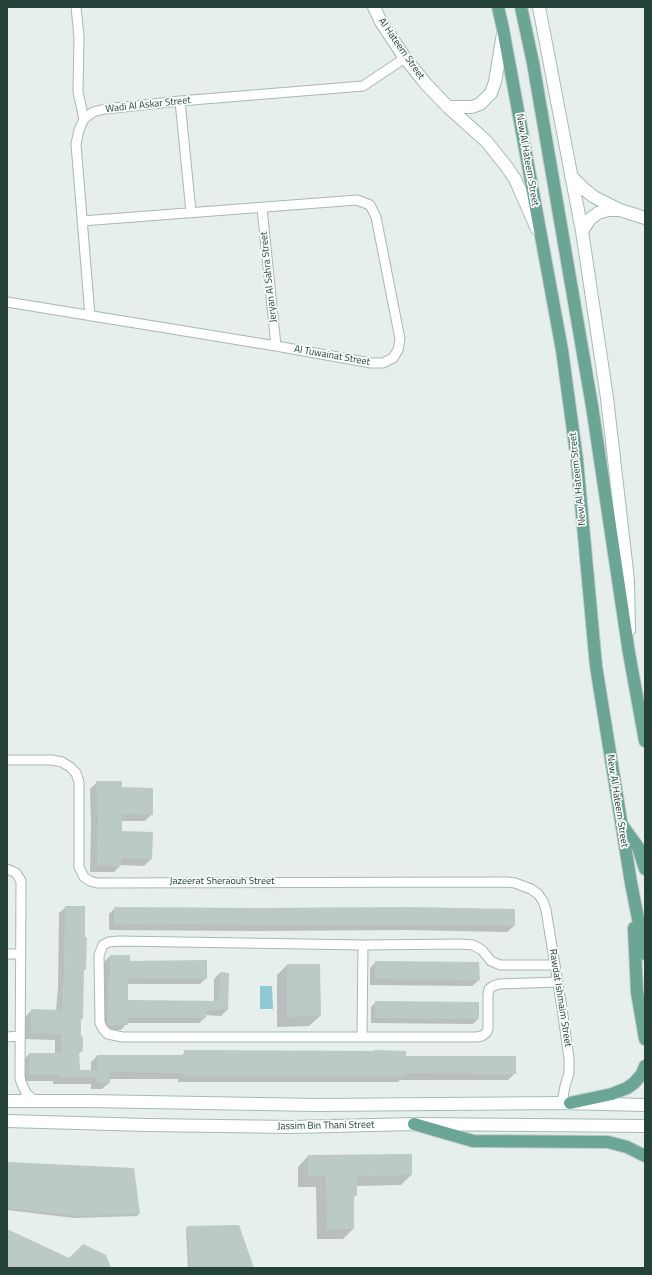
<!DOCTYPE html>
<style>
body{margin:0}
#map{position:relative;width:652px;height:1275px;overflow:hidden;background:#e6efeb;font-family:"Titillium Web",sans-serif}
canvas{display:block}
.frame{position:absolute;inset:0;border:8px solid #24423a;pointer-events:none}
</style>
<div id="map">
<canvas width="652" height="1275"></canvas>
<div class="frame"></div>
</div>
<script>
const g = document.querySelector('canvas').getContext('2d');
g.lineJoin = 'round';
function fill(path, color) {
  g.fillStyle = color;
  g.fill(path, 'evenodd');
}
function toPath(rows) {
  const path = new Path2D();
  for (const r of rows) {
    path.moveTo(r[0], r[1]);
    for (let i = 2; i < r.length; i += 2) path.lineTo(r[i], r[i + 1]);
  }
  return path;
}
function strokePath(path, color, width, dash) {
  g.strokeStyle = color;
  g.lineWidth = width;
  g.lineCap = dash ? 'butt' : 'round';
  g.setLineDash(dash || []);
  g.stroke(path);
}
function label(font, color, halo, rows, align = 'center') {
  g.font = font + ' "Titillium Web",sans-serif';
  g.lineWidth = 3.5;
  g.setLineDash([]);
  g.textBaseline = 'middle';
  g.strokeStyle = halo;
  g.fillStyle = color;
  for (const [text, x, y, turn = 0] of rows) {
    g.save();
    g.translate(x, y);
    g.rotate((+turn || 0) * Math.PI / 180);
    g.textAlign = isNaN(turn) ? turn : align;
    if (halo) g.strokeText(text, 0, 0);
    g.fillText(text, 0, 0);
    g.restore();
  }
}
fill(toPath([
 [260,986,272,986,273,1009,260,1009]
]), '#8ec9d4');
fill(toPath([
 [97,782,121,788,152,814,145,821,121,821,121,832,151,859,144,866,121,865,114,872,90,872,91,826,90,789],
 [66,907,83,971,82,1019,80,1020,80,1037,82,1051,78,1054,79,1071,91,1071,91,1062,97,1056,181,1056,185,1052,405,1057,515,1073,508,1080,400,1080,398,1082,178,1082,178,1079,109,1079,109,1083,102,1089,91,1089,91,1084,53,1084,53,1081,23,1081,23,1061,29,1054,55,1054,55,1040,25,1039,25,1017,32,1010,56,1011,58,987,59,913],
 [115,908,257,909,514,926,507,932,406,930,256,931,109,930,109,914],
 [110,956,129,962,206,978,200,984,127,984,128,1001,214,1002,214,979,220,973,227,1010,221,1016,205,1015,205,1018,199,1023,127,1023,121,1030,102,1030,102,987,104,985,104,962],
 [376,962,479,980,472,986,370,985,370,968],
 [287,965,320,1016,309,1026,277,1027,277,975],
 [376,1002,478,1003,478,1019,473,1024,371,1023,371,1007],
 [308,1156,411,1175,401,1185,356,1186,356,1195,353,1198,353,1229,343,1239,317,1239,316,1187,298,1187,298,1167],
 [7,1163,139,1213,137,1216,74,1218,7,1210],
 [188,1227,253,1268,188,1268,186,1229]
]), '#0003');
fill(toPath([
 [96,781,122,781,122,787,153,788,153,815,122,814,122,831,153,832,152,859,122,858,121,866,97,865,98,818],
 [65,906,85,906,85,937,87,937,86,970,84,970,83,1019,81,1019,81,1036,83,1037,83,1051,79,1051,80,1070,97,1070,97,1055,184,1055,184,1050,374,1051,374,1050,406,1051,406,1056,516,1056,516,1074,406,1073,405,1076,184,1076,184,1073,110,1072,110,1083,97,1083,97,1078,59,1078,59,1075,29,1075,29,1053,61,1053,61,1034,31,1033,31,1009,62,1010,63,980,64,980],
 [114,907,257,908,407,907,515,909,515,926,412,925,262,925,114,924],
 [110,955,130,955,130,961,207,960,207,979,128,978,128,1000,219,1001,220,972,229,973,228,1010,206,1010,206,1018,128,1018,128,1025,108,1025,107,1005,108,1005,108,980,110,980],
 [375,961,479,962,480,980,375,979],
 [287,964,320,964,321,1016,287,1017],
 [375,1001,479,1002,479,1019,375,1018],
 [412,1154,412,1175,357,1176,357,1196,354,1196,354,1229,327,1229,326,1176,308,1177,308,1155],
 [7,1162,134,1168,140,1214,77,1216,7,1208],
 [239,1225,254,1268,190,1268,187,1226],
 [7,1229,69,1258,83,1244,106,1255,111,1268,7,1268]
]), '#bbcac4');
const street = toPath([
 [76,7,79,37,78,92,84,119],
 [180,101,191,212],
 [262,208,276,346],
 [7,302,276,346,371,363,383,363,393,358,398,350,400,339,376,217,370,205,357,200,82,221],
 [90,316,76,144,79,130,84,119,93,112,105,109,180,101,363,86,405,58],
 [7,760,52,760,62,762,70,767,76,773,79,782,79,867,84,877,90,881,97,883,507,882,515,883,531,889,538,894,543,901,546,910,562,1008,569,1059,569,1073,565,1086,562,1103],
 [7,869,16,873,21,881,20,1077,21,1082,26,1093,35,1101],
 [7,954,20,954],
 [555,965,500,965,491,961,482,950,473,945,460,944,363,945,119,941,109,942,103,945,99,955,100,1023,103,1029,108,1034,122,1037,477,1037,482,1036,486,1033,488,1029,488,995,489,989,493,986,499,984,558,982],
 [7,1037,20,1036],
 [362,1037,363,945]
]);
const secondary = toPath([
 [374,7,381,22,405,58,426,84,448,107,486,141,506,166,515,179,537,229],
 [539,7,582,231,607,398,628,580,629,630],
 [448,107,472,107,480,104,491,93,495,82,503,34],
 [571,176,584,189,594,197,620,210,645,218],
 [582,231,590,219,598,213,608,210,618,210],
 [7,1101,88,1101,317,1105,562,1103,645,1105],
 [7,1121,147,1125,292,1127,414,1124,645,1126]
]);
const primary = toPath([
 [498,7,503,29,562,350,577,460,596,666,631,883,645,954],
 [521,7,533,63,592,406,629,653,645,741],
 [622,825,638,847,645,869],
 [634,928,637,992,645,1039],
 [570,1103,612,1094,627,1088,634,1083,642,1074,645,1066],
 [414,1124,473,1141,608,1142,627,1147,645,1156]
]);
strokePath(street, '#a8b8b2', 11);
strokePath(secondary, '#a4bbb3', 14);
strokePath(primary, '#c2cac8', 14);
strokePath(street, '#fff', 9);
strokePath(secondary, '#fff', 12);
strokePath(primary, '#6aa596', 12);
label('10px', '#24423a', '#f7fbf9', [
 ["Al Hateem Street",401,49,55],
 ["Wadi Al Askar Street",148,105,-6],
 ["New Al Hateem Street",527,160,80],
 ["Jeryan Al Sahra Street",269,277,-96],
 ["Al Tuwainat Street",332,356,10],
 ["New Al Hateem Street",578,479,-96],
 ["New Al Hateem Street",617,801,81],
 ["Jazeerat Sheraouh Street",222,882],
 ["Rawdat Ishmaim Street",560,998,81],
 ["Jassim Bin Thani Street",326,1126,-1]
]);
</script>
